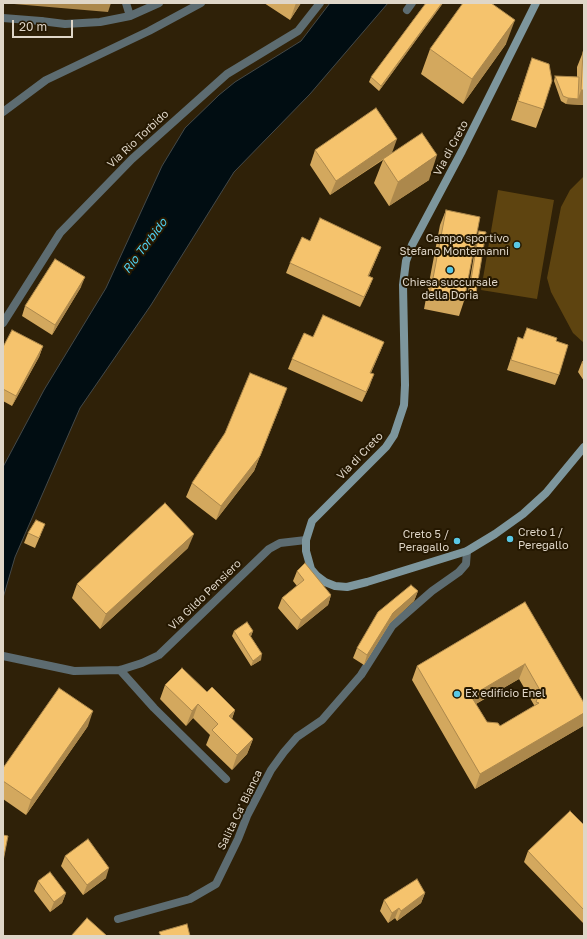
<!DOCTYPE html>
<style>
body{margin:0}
#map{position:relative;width:587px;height:939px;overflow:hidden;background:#2f2108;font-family:"Golos Text",sans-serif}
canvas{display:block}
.frame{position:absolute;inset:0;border:4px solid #dfd6c8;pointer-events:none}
.scale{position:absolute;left:12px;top:20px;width:61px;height:18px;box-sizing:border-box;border:2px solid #dfd6c8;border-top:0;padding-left:5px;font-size:12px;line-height:14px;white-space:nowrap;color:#dfd6c8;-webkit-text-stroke:3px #251801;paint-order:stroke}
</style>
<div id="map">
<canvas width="587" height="939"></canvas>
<div class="frame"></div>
<div class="scale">20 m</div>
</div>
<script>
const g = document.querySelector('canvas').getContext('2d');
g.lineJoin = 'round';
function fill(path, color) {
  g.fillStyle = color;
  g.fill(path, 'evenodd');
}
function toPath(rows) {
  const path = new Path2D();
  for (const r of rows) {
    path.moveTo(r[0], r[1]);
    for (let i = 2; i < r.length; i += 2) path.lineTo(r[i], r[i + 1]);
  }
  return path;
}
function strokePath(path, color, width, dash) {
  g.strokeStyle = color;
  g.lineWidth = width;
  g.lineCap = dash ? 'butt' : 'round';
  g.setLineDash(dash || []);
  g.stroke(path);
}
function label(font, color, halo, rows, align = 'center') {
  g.font = font + ' "Golos Text",sans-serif';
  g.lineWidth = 4;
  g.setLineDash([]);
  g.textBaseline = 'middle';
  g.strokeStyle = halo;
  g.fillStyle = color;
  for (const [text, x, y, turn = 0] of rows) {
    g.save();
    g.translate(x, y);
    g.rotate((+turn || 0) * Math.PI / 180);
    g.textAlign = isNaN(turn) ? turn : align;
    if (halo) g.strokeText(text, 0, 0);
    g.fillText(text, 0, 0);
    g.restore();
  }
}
fill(toPath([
 [584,176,584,343,573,333,551,292,547,278,561,207,570,190],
 [498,190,554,200,537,299,481,290]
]), '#5e4410');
const water = toPath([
 [330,3,388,3,310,94,234,172,151,305,80,408,15,557,3,598,3,467,44,390,106,288,162,166,185,128,219,95,235,82,301,41,330,3]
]);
fill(water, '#010d12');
strokePath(water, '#444949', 1);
strokePath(toPath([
 [407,10,412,3]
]), '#5d6c71', 8);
strokePath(toPath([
 [3,18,41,21]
]), '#5d6c71', 8);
strokePath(toPath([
 [126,3,130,16],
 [41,21,65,24,100,22,130,16,159,3],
 [3,112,46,80,149,31,201,3],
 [3,323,60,233,132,159,227,74,298,31,320,3],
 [3,656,74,671,120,670,142,663,159,655,269,549,280,543,306,540],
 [120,670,154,708,226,779],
 [118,919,190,899,216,884,238,839,247,816,271,770,284,752,297,737,322,720,361,675,392,626,432,591,459,572,466,564,467,551]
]), '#5d6c71', 8);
strokePath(toPath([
 [536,3,462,151,412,245,406,261,403,285,405,385,404,405,394,435,386,447,312,521,306,540,306,551,311,569,317,576,325,582,335,586,347,587,367,582,467,551,495,534,523,514,546,493,584,447]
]), '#7d969d', 8);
fill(toPath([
 [264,3,301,3,290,20],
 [426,3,443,3,379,91,369,82,371,77],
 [506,44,463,104,421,74,430,49],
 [583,52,584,105,566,104,561,101,554,81,555,76,577,77,577,67],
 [532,58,543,109,536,128,511,120],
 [315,150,392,153,429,180,389,206,374,183,383,160,330,195,310,165],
 [446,210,464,301,459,316,424,309,440,225],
 [479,231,476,293,474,299,467,298,477,236],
 [310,241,381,247,377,257,369,276,373,278,369,288,360,307,286,273,290,263],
 [81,287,52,335,22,316,25,306],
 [527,328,556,341,559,375,555,385,507,370,518,337,523,339],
 [313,337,384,342,380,352,371,373,370,385,362,402,288,369,292,359],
 [43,346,39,357,12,406,3,401,3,347],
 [584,360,584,381,578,372,582,362],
 [282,402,254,471,216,520,186,497,192,483],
 [28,533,41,534,35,548,24,543],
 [188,548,100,629,72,598,77,584],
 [297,571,331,595,328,605,297,630,278,608,282,598,297,586,293,581],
 [418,591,414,601,390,623,364,665,353,658,357,648],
 [525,602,583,726,475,789,412,680,417,666],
 [519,679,534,705,534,706,500,726,487,722,476,704],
 [234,631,253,631,251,636,250,637,261,660,251,666,232,636],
 [165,685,207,692,235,710,232,719,253,739,247,754,232,770,206,745,210,735,193,718,186,726,160,699],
 [88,726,26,815,3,799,3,768],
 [584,825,584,924,524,862,528,851],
 [65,856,106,878,83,895,61,866],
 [38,881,66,893,62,903,50,912,34,891],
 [425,893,421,903,397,921,395,918,388,923,380,911,384,900]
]), '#d3a85e');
fill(toPath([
 [14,3,111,3,108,12,14,4],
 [296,3,301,3,290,20],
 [442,3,443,3,379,91,381,86],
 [515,20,506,44,463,104,472,79],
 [581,90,584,90,584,105,566,104,568,98,578,99],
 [397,139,392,153,330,195,336,181],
 [437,155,429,180,389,206,398,182],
 [381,247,377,257,364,286,368,276],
 [85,277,81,287,52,335,55,325],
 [373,278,369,288,360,307,364,297],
 [384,342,380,352,366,383,370,373],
 [43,346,39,357,12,406,16,396],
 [374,374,370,385,362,402,366,392],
 [287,388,254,471,216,520,221,506],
 [194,534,188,548,100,629,106,614],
 [418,591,414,601,390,623,364,665,367,655,393,613],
 [331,595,328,605,297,630,301,620],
 [253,631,251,636,247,640,249,634],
 [262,654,261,660,251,666,253,661],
 [525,664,519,679,465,710,471,696],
 [198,704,193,718,186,726,192,711],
 [235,710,230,724,229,716],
 [93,711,88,726,26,815,31,800],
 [584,713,584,723,583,726,475,789,480,774],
 [253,739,247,754,232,770,237,755],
 [109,868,106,878,83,895,87,885],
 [66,893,62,903,50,912,54,902],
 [425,893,421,903,397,921,401,911],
 [399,908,395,918,388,923,392,913]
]), '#ac884c');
const building = toPath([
 [426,3,442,3,381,86,371,77,426,3],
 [463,3,491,3,515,20,472,79,430,49,463,3],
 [583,52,584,52,584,90,581,90,583,52],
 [532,58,549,64,552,81,543,109,518,101,532,58],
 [555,76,579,77,578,99,568,98,563,96,555,76],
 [376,108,397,139,336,181,315,150,376,108],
 [422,133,437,155,398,182,383,159,422,133],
 [446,210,480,217,464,301,430,294,446,210],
 [320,218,381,247,368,276,373,278,364,297,290,263,302,237,310,241,320,218],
 [479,231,486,232,476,293,469,292,479,231],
 [55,259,85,277,55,325,25,306,55,259],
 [323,315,384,342,370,373,374,374,366,392,292,359,304,333,313,337,323,315],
 [527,328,557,338,556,341,568,345,559,375,511,360,518,337,523,339,527,328],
 [12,330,43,346,16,396,3,389,3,347,12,330],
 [584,360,584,365,582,362,584,360],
 [250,373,287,388,260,456,221,506,192,483,225,433,250,373],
 [165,503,194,534,106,614,77,584,165,503],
 [36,520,45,524,39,538,28,533,36,520],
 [305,563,331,595,301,620,282,598,304,580,297,571,305,563],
 [411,585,418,591,393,613,367,655,357,648,378,612,411,585],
 [525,602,584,703,584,713,480,774,417,666,525,602],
 [525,664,541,692,539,694,536,702,539,703,500,726,498,723,487,722,471,696,525,664],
 [247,622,253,631,249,634,262,654,253,661,234,631,247,622],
 [182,668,207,692,212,687,235,710,229,716,253,739,237,755,212,730,218,724,198,704,192,711,165,685,182,668],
 [59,688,93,711,31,800,3,781,3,768,59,688],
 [570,811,584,825,584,910,528,851,570,811],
 [3,835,8,836,3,861,3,835],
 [88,839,109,868,87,885,65,856,88,839],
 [50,872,66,893,54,902,38,881,50,872],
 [417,879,425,893,401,911,399,908,392,913,384,900,417,879],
 [87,918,107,936,71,936,87,918],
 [187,924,190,936,161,936,159,932,187,924]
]);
fill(building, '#f5c36d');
strokePath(building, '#ac884c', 1);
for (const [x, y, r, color] of [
 [517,245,4,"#59c8e5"],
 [450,270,4,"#59c8e5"],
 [510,539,4,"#59c8e5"],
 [457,541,4,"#59c8e5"],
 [457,694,4,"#59c8e5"]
]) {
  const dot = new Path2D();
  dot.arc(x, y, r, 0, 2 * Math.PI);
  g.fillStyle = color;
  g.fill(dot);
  strokePath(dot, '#251801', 1.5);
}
label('11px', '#dfd6c8', '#251801', [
 ["Via Rio Torbido",138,139,-43],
 ["Via di Creto",451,148,-62],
 ["Via di Creto",360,456,-46],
 ["Via Gildo Pensiero",205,595,-44],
 ["Salita Ca' Bianca",240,810,-64]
]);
label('11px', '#dfd6c8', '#251801', [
 ["Campo sportivo",509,239],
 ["Stefano Montemanni",509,252],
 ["Chiesa succursale",450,283,"center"],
 ["della Doria",450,296,"center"],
 ["Creto 1 /",518,533,"left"],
 ["Peregallo",518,546,"left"],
 ["Creto 5 /",449,535],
 ["Peragallo",449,548],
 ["Ex edificio Enel",465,694,"left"]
], 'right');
label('italic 12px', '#50d1f1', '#251801', [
 ["Rio Torbido",145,246,-53]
]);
</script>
